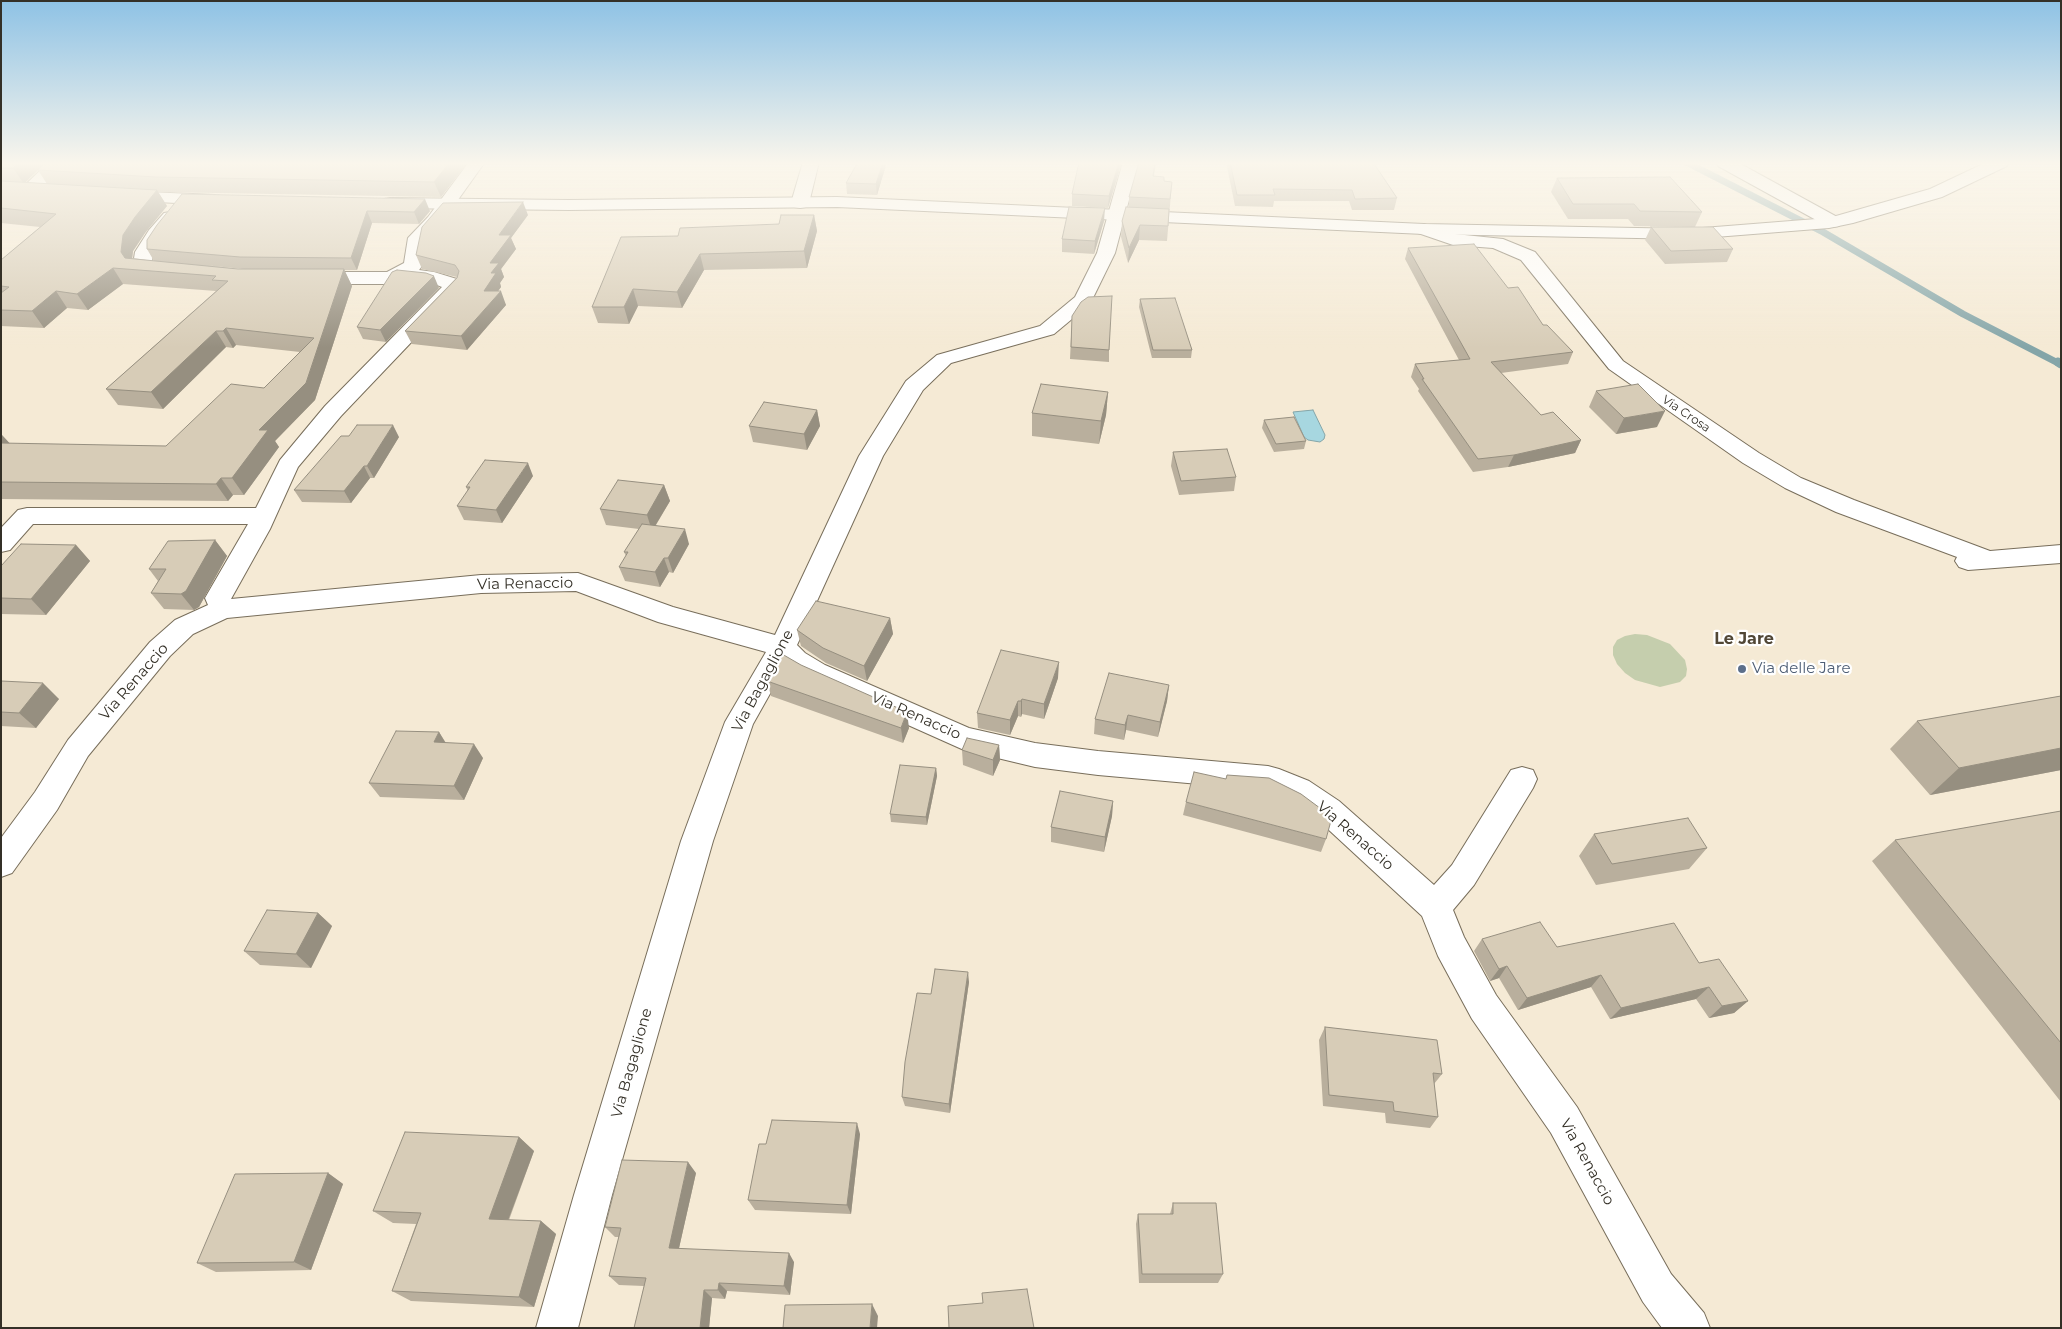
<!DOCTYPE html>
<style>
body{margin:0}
#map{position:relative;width:2062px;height:1329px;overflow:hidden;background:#f5ead5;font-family:Montserrat,sans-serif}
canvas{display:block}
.frame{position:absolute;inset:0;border:2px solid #343027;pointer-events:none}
</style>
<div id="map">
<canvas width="2062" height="1329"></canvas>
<div class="frame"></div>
</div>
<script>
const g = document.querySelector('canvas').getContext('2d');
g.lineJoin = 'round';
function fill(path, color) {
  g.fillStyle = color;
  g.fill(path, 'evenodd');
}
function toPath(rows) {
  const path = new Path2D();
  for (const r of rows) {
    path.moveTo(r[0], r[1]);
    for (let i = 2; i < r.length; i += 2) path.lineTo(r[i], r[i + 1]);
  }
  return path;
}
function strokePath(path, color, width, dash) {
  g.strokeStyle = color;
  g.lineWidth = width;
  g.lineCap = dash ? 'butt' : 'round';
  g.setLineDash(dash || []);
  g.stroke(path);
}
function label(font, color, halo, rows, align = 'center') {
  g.font = font + ' Montserrat,sans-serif';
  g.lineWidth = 4.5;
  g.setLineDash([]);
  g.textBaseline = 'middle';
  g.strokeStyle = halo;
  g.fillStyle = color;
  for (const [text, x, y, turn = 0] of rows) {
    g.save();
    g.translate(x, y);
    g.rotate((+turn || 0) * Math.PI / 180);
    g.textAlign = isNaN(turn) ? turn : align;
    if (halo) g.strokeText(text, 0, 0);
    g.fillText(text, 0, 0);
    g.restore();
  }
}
fill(toPath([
 [1635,634,1647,635,1670,644,1685,660,1687,669,1686,676,1680,682,1660,687,1635,680,1625,673,1617,664,1613,655,1613,647,1617,640,1625,636]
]), '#c5cead');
const water = toPath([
 [1313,410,1325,435,1324,439,1320,442,1308,440,1304,437,1293,412,1313,410]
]);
fill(water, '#a7d7e0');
strokePath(water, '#84a5a8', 1);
strokePath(toPath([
 [1686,162,1823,232,1963,314,2060,364]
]), '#84a5a8', 7);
strokePath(toPath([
 [2058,362,2061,364]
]), '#84a5a8', 9);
const street = toPath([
 [49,162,65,162,62,169,36,194,30,195,24,194,21,190,24,186,49,162],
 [469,162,485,162,440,225,426,239,422,266,419,270,434,272,460,280,463,284,461,290,341,416,298,467,270,529,231,599,481,575,578,573,673,607,775,635,859,456,906,381,937,355,1040,326,1075,297,1097,253,1123,162,1139,162,1115,253,1090,304,1054,334,951,363,923,390,883,456,797,645,805,653,825,665,969,728,1035,743,1098,751,1268,766,1279,769,1309,781,1339,801,1434,885,1452,865,1511,770,1522,767,1533,770,1537,779,1533,788,1474,885,1453,910,1464,937,1496,995,1577,1107,1671,1274,1704,1313,1710,1328,1662,1328,1643,1302,1551,1133,1472,1019,1438,956,1422,916,1317,819,1287,799,1266,790,1098,775,1035,767,964,750,805,679,785,667,753,724,713,841,612,1195,578,1328,536,1328,574,1195,681,841,725,722,766,652,658,622,576,591,481,593,227,618,193,634,170,656,88,756,57,810,12,873,1,877,1,838,35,792,68,740,150,642,175,620,208,605,205,598,248,524,33,524,10,550,1,552,1,528,18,510,27,508,256,508,280,460,325,406,442,287,432,283,402,280,389,284,312,284,305,282,302,278,305,274,312,272,387,272,404,263,408,238,428,217,469,162],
 [803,162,819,162,809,203,806,207,800,208,794,207,791,203,803,162],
 [1716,162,1737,162,1839,218,1842,222,1839,226,1833,227,1827,226,1718,166,1716,162],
 [170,212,176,213,179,217,163,237,153,252,152,263,179,267,182,271,179,275,172,277,136,272,133,265,135,252,149,230,164,213,170,212],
 [1424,224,1455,234,1503,239,1535,252,1623,361,1759,453,1801,478,1854,500,1990,551,2061,545,2061,563,1968,570,1959,567,1955,561,1957,557,1836,512,1785,488,1743,463,1609,369,1521,260,1493,248,1453,245,1418,233,1415,229,1418,225,1424,224]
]);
const primary = toPath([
 [1987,162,2009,162,2007,166,1942,197,1853,223,1829,228,1690,239,1424,234,837,207,569,210,390,208,384,207,381,203,384,199,390,198,569,200,837,197,1424,224,1690,229,1829,218,1843,214,1930,189,1987,162],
 [125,191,215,195,221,196,224,200,221,204,215,205,119,200,116,196,119,192,125,191]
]);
strokePath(street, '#786e5b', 2);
strokePath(primary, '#786e5b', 2);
fill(street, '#fff');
fill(primary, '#fff');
fill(toPath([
 [1,162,468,162,441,197,158,192,167,206,145,233,133,251,132,258,154,261,147,249,182,194,430,211,419,224,372,223,357,270,344,270,352,286,315,400,275,441,279,447,244,495,233,495,228,501,1,499,1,434,10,444,166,446,264,388,300,352,236,345,233,348,226,347,163,409,118,405,106,389,216,291,123,284,88,310,67,308,44,328,1,326,1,260,40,227,1,223],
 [38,170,47,184,25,182],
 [204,265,243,269,238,269],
 [858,162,887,162,877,195,847,194,846,183],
 [1122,162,1108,208,1072,206,1072,194],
 [1156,162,1154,176,1164,181,1172,182,1167,241,1139,240,1128,263,1121,237,1122,221,1129,207,1129,197],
 [1226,162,1373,162,1397,198,1394,210,1352,210,1349,201,1274,201,1273,207,1235,206],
 [1557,178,1702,212,1695,227,1733,249,1727,262,1665,264,1645,240,1651,227,1692,227,1634,226,1628,219,1568,219,1551,192],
 [528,215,511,238,516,249,501,269,504,277,500,283,501,287,498,291,506,305,467,350,412,344,405,331,457,277,422,269,416,255],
 [814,215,817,231,807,268,704,270,682,308,638,306,629,324,598,323,592,307,678,236,779,224],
 [1104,221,1094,254,1062,252,1062,239],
 [1408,248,1508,288,1543,325,1573,352,1568,364,1501,373,1541,415,1581,440,1575,453,1508,467,1473,472,1418,391,1419,389,1411,377,1415,364,1459,360,1405,259],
 [439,288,386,342,363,339,357,327],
 [1140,299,1192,350,1191,358,1152,358,1139,307],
 [1072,316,1109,350,1109,362,1070,359],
 [1596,391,1657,427,1616,434,1589,407],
 [1108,392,1106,415,1099,444,1032,436,1032,413],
 [817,410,820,426,807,450,753,442,749,426],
 [1264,420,1306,441,1304,449,1274,452,1262,428],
 [349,436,399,437,374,478,370,478,351,503,302,502,294,490],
 [1173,452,1236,477,1234,491,1179,495,1171,466],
 [533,476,502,523,464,520,457,506,468,491,466,487],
 [664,485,670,501,656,525,689,544,673,573,669,572,660,587,625,581,619,567,626,556,624,552,639,529,606,525,600,509],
 [215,540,227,556,199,607,194,610,164,609,151,593,158,581,149,569],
 [76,545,90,561,46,615,1,614,1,566],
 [890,618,893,634,867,681,826,663,801,646,797,630],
 [1058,678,1044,719,1022,714,1021,717,1018,716,1010,735,978,728,977,713],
 [1,681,59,699,36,728,1,726],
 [767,681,909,728,903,743,771,696],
 [1169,685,1167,701,1158,737,1126,730,1124,740,1094,734,1095,719],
 [2061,696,2061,770,1930,795,1890,749,1917,721],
 [439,732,446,743,483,758,464,800,380,797,369,783],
 [999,745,1000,760,993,776,963,765,962,750],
 [936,768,937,776,927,825,891,822,890,814],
 [1113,801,1112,816,1104,852,1051,842,1051,827],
 [1186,802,1326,839,1321,852,1183,815],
 [2061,811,2061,1102,1872,861,1895,840],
 [1594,834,1707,848,1689,869,1596,885,1579,856],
 [318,913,332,926,311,968,260,965,244,951],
 [1482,939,1699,963,1748,1001,1734,1013,1709,1018,1696,999,1610,1019,1591,987,1518,1010,1499,978,1490,981,1474,951],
 [969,982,950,1113,905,1106,902,1097,931,994],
 [1325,1027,1442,1074,1434,1084,1438,1117,1430,1128,1386,1123,1385,1113,1323,1106,1319,1040],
 [860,1134,851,1214,755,1210,748,1200,766,1144],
 [519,1137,534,1151,509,1220,541,1221,556,1234,534,1307,411,1301,392,1291,416,1224,393,1223,373,1211],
 [328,1173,343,1184,311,1270,216,1272,197,1263],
 [696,1173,679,1248,794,1262,790,1295,727,1291,725,1299,712,1298,709,1328,634,1328,644,1286,619,1285,609,1276,619,1237,615,1237,605,1227],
 [1173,1203,1223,1274,1218,1283,1139,1283,1136,1224,1138,1214,1170,1214]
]), '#b9af9d');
fill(toPath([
 [20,162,46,162,24,184,13,168],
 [450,162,468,162,441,197,434,182],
 [883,162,887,162,877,195,876,184],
 [1119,162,1122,162,1108,208,1109,196],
 [157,190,167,206,145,233,133,251,131,268,121,252,123,235,135,217],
 [425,199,430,211,419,224,414,212],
 [523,202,528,215,511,238,516,249,501,269,504,277,500,283,501,287,489,304,484,291,491,273,490,263,499,235],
 [1105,208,1104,221,1094,254,1095,241],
 [367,211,372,223,357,270,351,258],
 [814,215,817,231,807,268,804,251],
 [1140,225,1139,240,1128,263,1129,248],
 [700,254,704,270,682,308,677,292],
 [113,268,123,284,88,310,77,294],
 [344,269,352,286,315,400,275,441,279,447,244,495,232,478,259,430,306,383],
 [434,276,439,288,386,342,380,330],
 [633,289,638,306,629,324,624,307],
 [56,291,67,308,44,328,32,311],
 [501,291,506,305,467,350,461,336],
 [226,328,236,345,233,348,223,331],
 [216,331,226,347,163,409,151,392],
 [1108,392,1106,415,1099,444,1101,421],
 [817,410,820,426,807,450,804,434],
 [1665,411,1657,427,1616,434,1624,418],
 [393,425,399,437,374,478,367,466],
 [1,434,16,450,1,447],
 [1581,440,1575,453,1508,467,1514,455],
 [528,463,533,476,502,523,496,510],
 [364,466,370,478,351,503,344,491],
 [221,478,233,495,228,501,216,484],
 [664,485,670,501,652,531,647,515],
 [685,529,689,544,673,573,668,558],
 [215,540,227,556,199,607,194,610,181,594],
 [76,545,90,561,46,615,31,599],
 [664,558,669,572,660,587,655,572],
 [890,618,893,634,867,681,864,666],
 [1059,662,1058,678,1044,719,1044,704],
 [43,683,59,699,36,728,19,713],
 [1169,685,1167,701,1158,737,1160,722],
 [1022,699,1022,714,1021,717,1021,701],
 [1018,701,1018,716,1010,735,1010,720],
 [907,712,909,728,903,743,901,728],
 [1128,715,1126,730,1124,740,1125,725],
 [439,732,448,747,434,742],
 [474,744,483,758,464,800,454,786],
 [999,745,1000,760,993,776,993,760],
 [2061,748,2061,770,1930,795,1959,768],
 [936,768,937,776,927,825,926,817],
 [1113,801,1112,816,1104,852,1105,837],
 [318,913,332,926,311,968,296,954],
 [1507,966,1499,978,1490,981,1499,969],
 [968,972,969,982,950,1113,949,1104],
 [1601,975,1591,987,1518,1010,1527,998],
 [1709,987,1696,999,1610,1019,1621,1008],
 [1748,1001,1734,1013,1709,1018,1722,1006],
 [857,1123,860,1134,851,1214,847,1205],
 [519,1137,534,1151,504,1231,489,1219],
 [688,1162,696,1173,677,1257,669,1248],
 [328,1173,343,1184,311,1270,294,1262],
 [541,1221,556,1234,534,1307,519,1297],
 [789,1253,794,1262,790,1295,784,1286],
 [719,1283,727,1291,725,1299,718,1290],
 [704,1290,712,1298,709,1328,700,1328],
 [872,1304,878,1316,877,1328,870,1328]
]), '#968f80');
const building = toPath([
 [1,162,20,162,13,168,1,168,1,162],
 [46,162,450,162,434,182,156,177,38,170,46,162],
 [858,162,883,162,876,184,846,183,858,162],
 [1079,162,1119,162,1109,196,1072,194,1079,162],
 [1139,162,1155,162,1153,176,1164,177,1164,181,1172,182,1170,199,1129,197,1139,162],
 [1230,162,1373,162,1397,198,1355,199,1352,190,1273,189,1275,195,1237,195,1230,162],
 [1670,177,1702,212,1640,211,1634,204,1573,204,1557,178,1670,177],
 [1,181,157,190,135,217,123,235,121,252,125,258,238,269,344,269,306,383,259,430,268,430,232,478,221,478,216,484,1,482,1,443,166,446,231,384,264,388,314,338,226,328,223,331,216,331,151,392,106,389,228,281,212,280,216,276,113,268,77,294,56,291,32,311,1,310,1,293,9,287,1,286,1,260,56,214,1,208,1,181],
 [182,194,425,199,414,212,367,211,351,258,240,257,147,249,147,240,157,225,182,194],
 [523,202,499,235,511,235,490,263,499,263,491,273,496,273,484,291,501,291,461,336,405,331,457,278,459,271,455,265,416,255,422,227,443,203,523,202],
 [1069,207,1105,208,1095,241,1062,239,1069,207],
 [1126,207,1169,209,1168,226,1140,225,1129,248,1122,221,1126,207],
 [781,215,814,215,804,251,700,254,677,292,633,289,624,307,592,307,621,237,678,236,680,228,779,224,781,215],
 [1651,227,1713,227,1733,249,1671,251,1651,227],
 [1474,244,1508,288,1518,287,1543,325,1547,325,1573,352,1491,362,1541,415,1553,412,1581,440,1514,455,1478,459,1422,379,1424,379,1415,364,1470,359,1408,248,1474,244],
 [397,270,426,273,434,276,380,330,357,327,392,272,397,270],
 [1112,296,1109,350,1071,347,1072,316,1081,302,1088,297,1112,296],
 [1175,298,1192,350,1153,350,1140,299,1175,298],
 [1041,384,1108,392,1101,421,1032,413,1041,384],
 [1638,384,1665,411,1624,418,1596,391,1638,384],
 [764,402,817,410,804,434,749,426,764,402],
 [1294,417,1306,441,1276,444,1264,420,1294,417],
 [357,425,393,425,367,466,364,466,344,491,294,490,341,436,349,436,357,425],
 [1227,449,1236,477,1181,481,1173,452,1227,449],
 [485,460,528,463,496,510,457,506,470,487,466,487,485,460],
 [618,480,664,485,647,515,600,509,618,480],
 [642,524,685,529,668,558,664,558,655,572,619,567,628,552,624,552,642,524],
 [215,540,186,591,181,594,151,593,166,569,149,569,168,541,215,540],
 [21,544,76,545,31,599,1,598,1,566,21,544],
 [816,601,890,618,864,666,823,648,797,630,816,601],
 [1001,650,1059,662,1044,704,1022,699,1021,701,1018,701,1010,720,977,713,1001,650],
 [782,654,801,665,907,712,901,728,767,681,782,654],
 [1109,673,1169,685,1160,722,1128,715,1125,725,1095,719,1109,673],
 [1,681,43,683,19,713,1,712,1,681],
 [2061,696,2061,748,1959,768,1917,721,2061,696],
 [396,731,439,732,434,742,474,744,454,786,369,783,396,731],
 [967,738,999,745,993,760,962,750,967,738],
 [900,765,936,768,926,817,890,814,900,765],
 [1194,772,1226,779,1227,775,1269,778,1301,794,1332,817,1326,839,1186,802,1194,772],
 [1060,791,1113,801,1105,837,1051,827,1060,791],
 [2061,811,2061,1043,1895,840,2061,811],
 [1688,818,1707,848,1612,864,1594,834,1688,818],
 [267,910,318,913,296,954,244,951,267,910],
 [1540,922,1557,947,1674,923,1699,963,1719,959,1748,1001,1722,1006,1709,987,1621,1008,1601,975,1527,998,1507,966,1499,969,1482,939,1540,922],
 [935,969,968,972,949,1104,902,1097,905,1062,917,993,931,994,935,969],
 [1325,1027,1437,1040,1442,1074,1433,1073,1438,1117,1394,1111,1393,1102,1329,1095,1325,1027],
 [772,1120,857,1123,847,1205,748,1200,759,1144,766,1144,772,1120],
 [405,1132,519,1137,489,1219,541,1221,519,1297,392,1291,421,1213,373,1211,405,1132],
 [622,1160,688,1162,669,1248,789,1253,784,1286,719,1283,718,1290,704,1290,700,1328,634,1328,646,1278,609,1276,621,1228,605,1227,622,1160],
 [328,1173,294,1262,197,1263,235,1174,328,1173],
 [1173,1203,1216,1203,1223,1274,1142,1274,1138,1214,1173,1214,1173,1203],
 [1027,1289,1034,1328,949,1328,948,1306,983,1303,982,1293,1027,1289],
 [872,1304,870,1328,783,1328,785,1305,872,1304]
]);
fill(building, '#d7ccb7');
strokePath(building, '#968f80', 1);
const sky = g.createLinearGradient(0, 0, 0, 348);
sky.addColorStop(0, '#8ec2e5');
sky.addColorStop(0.47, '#faf6ec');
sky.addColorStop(1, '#faf6ec00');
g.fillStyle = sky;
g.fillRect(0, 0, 2062, 348);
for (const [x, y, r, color] of [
 [1742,669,5,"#5c6f8a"]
]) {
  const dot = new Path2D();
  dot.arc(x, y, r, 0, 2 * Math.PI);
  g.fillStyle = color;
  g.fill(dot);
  strokePath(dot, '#fff', 2);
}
label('12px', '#343027', '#fff', [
 ["Via Crosa",1686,414,34]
]);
label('15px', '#343027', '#fff', [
 ["Via Renaccio",525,584,-1],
 ["Via Bagaglione",763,681,-62],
 ["Via Renaccio",134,682,-49],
 ["Via Renaccio",916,716,24],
 ["Via Renaccio",1355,836,41],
 ["Via Bagaglione",632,1063,-74],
 ["Via Renaccio",1587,1162,61]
]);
label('15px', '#4e5e75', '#fff', [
 ["Via delle Jare",1752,669]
], 'left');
label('bold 16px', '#514736', '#fff', [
 ["Le Jare",1744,639]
]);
</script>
